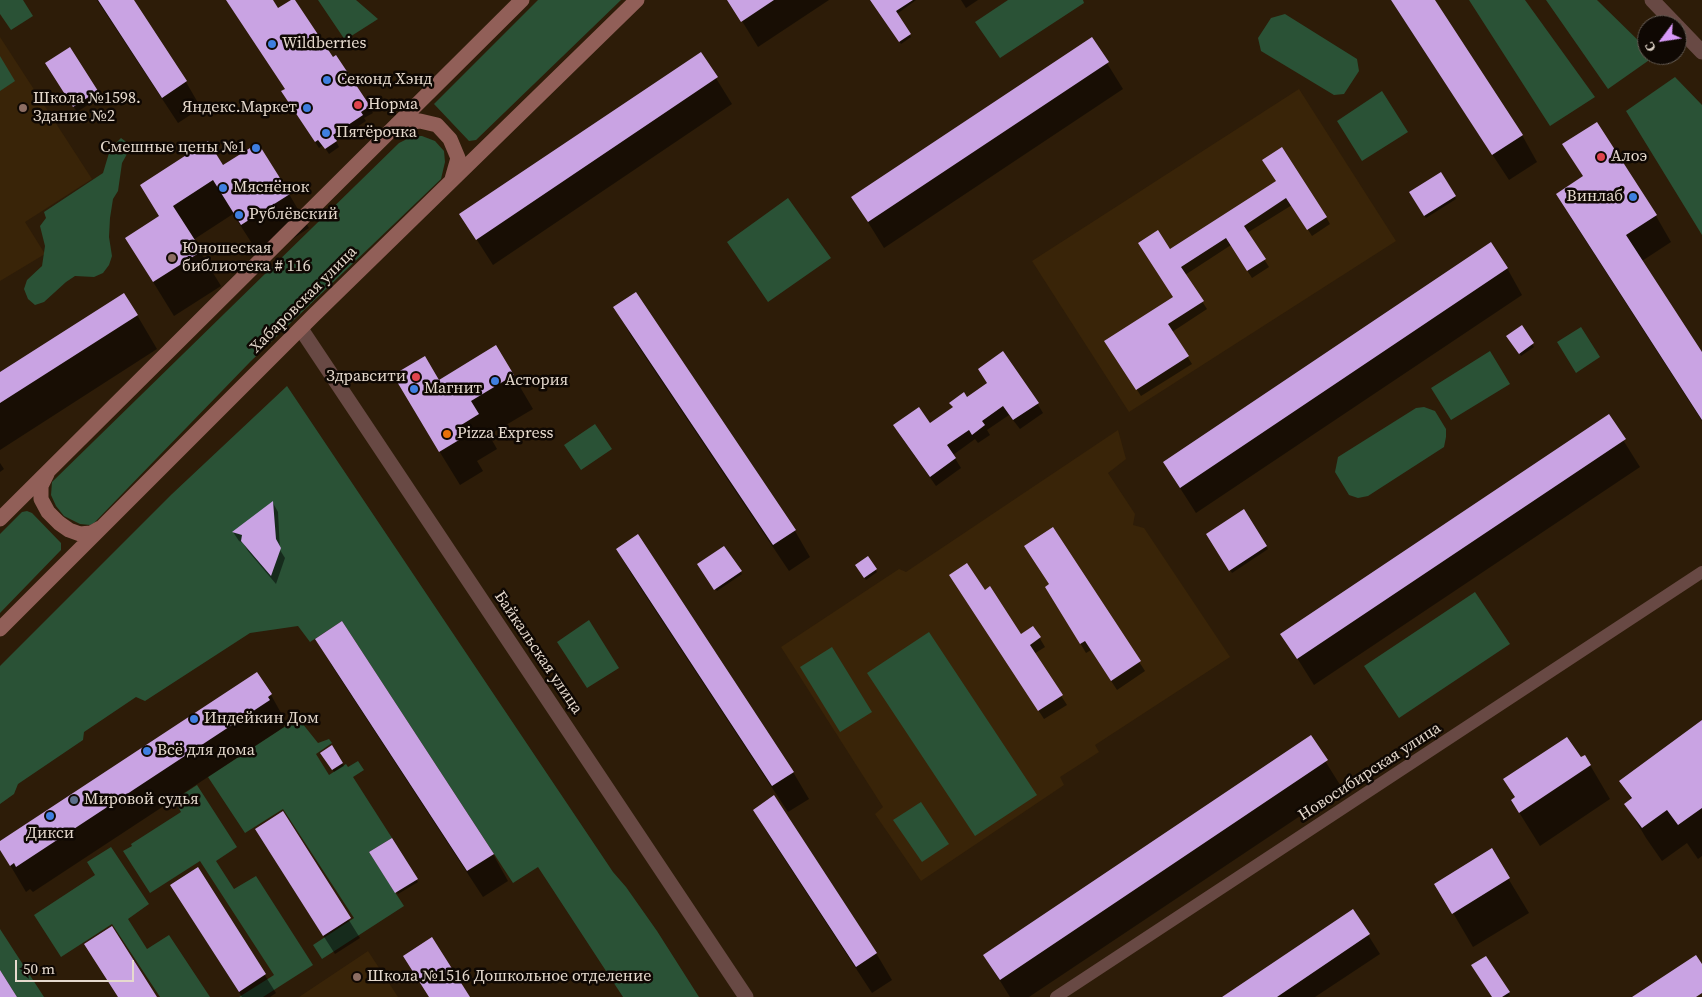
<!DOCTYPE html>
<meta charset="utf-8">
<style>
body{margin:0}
#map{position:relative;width:1702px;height:997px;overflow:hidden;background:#2d1c08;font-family:"Source Serif 4",serif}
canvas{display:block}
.north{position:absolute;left:1637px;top:15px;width:50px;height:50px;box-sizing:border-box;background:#0f0803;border:1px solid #655c54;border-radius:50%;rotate:239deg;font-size:14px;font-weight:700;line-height:20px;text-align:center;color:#e6dace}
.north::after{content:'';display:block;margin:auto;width:18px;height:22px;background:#d89af8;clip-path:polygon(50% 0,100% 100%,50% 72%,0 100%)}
.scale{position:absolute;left:15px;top:960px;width:119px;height:22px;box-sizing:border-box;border:2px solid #e6dace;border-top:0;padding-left:6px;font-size:15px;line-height:18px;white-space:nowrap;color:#e6dace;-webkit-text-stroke:4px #0f0803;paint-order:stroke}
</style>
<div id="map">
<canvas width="1702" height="997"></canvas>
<div class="north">С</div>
<div class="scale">50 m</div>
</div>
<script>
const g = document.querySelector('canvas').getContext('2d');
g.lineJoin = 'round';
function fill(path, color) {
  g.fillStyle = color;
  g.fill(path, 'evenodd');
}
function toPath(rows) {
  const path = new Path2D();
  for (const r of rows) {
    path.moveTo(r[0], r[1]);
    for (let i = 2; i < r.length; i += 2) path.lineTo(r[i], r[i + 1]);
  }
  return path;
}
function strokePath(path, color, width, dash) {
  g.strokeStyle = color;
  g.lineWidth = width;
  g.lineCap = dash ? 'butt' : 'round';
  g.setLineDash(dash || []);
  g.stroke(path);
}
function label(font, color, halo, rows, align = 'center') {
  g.font = font + ' "Source Serif 4",serif';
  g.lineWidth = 5;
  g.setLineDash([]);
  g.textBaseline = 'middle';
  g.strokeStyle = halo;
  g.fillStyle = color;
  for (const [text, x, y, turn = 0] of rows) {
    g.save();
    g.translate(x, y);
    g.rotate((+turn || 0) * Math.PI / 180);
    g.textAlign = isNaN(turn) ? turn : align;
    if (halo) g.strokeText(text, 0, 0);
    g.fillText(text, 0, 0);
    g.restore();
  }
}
fill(toPath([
 [0,37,92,179,25,222,45,254,0,281],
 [1299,89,1396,241,1129,412,1032,261],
 [1118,430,1126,459,1108,473,1135,514,1133,525,1144,528,1230,657,1095,745,1099,752,1060,777,1064,785,921,881,875,814,883,807,781,647,899,569,906,572],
 [368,951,398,997,299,997]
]), '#392408');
fill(toPath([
 [0,0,23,0,33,16,11,30,0,14],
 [318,0,356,0,378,19,345,40],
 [538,0,621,0,476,140,469,141,434,104],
 [1008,0,1083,0,1084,3,1000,58,975,22],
 [1469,0,1525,0,1595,97,1550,126],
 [1546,0,1597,0,1647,49,1647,55,1655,56,1608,89],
 [1285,14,1357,59,1359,71,1344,94,1334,95,1261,51,1258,38,1271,18],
 [0,56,15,81,0,91],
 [1675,77,1702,105,1702,235,1626,111],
 [1382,91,1408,132,1362,161,1337,121],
 [413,136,422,136,435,141,444,151,445,162,441,179,251,361,94,523,90,525,80,524,64,516,56,506,51,495,52,482,399,143],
 [121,138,129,144,127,154,122,163,118,191,113,199,110,218,109,237,112,256,109,265,103,273,94,277,75,276,66,282,44,302,35,305,28,299,24,289,27,280,42,266,45,246,40,226,46,218,44,212,103,173,109,153,114,145],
 [788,198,831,258,768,302,727,242],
 [1581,327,1600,357,1576,373,1557,342],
 [1490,351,1510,384,1451,420,1431,388],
 [287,386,613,872,626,887,657,931,699,997,623,997,538,867,513,883,342,621,310,642,298,626,250,633,145,701,136,697,84,732,83,740,18,784,14,794,0,804,0,666,172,494],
 [1424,407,1435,411,1446,429,1446,437,1444,447,1368,496,1358,498,1349,495,1335,472,1338,457,1416,408],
 [595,424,612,449,581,470,564,445],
 [27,511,32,513,61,543,61,550,0,613,0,534,22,512],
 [1475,592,1510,644,1399,718,1364,666],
 [589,620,619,668,587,688,557,642],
 [929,632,1037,795,975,836,867,673],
 [832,647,872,712,840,732,800,667],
 [298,718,318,743,329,739,332,743,316,754,329,775,346,764,348,767,358,761,364,770,353,777,392,838,369,852,404,906,322,959,313,945,354,918,283,809,245,833,208,777],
 [197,785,237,847,216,861,234,889,256,876,313,965,263,997,239,997,274,975,200,861,150,893,123,851,132,846,131,844,181,812,174,800],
 [921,802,949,844,922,862,893,820],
 [111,847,149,904,128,919,147,949,169,935,210,997,160,997,112,924,61,957,34,915,95,875,87,862],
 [0,929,44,997,17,997,0,970]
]), '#2a5236');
fill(toPath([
 [97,0,133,0,186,82,201,108,178,123],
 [227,0,271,0,278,10,294,0,333,58,336,56,373,113,364,118,366,121,336,141,339,147,329,154,323,145,319,148,286,97,286,89],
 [729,0,829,0,758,47],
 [872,0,916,0,897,14,911,37,901,44],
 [961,0,978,0,966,8],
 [1391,0,1433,0,1522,135,1537,162,1509,180],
 [1092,39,1123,89,884,248,853,198],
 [701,54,732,104,493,265,461,215],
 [50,70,97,91,100,97,77,112],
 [208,143,223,167,289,194,309,228,262,259,233,214,193,240,221,286,174,316,126,238,160,217],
 [1564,144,1656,216,1671,242,1642,261,1702,355,1702,421,1573,221,1558,194,1584,177],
 [1440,173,1456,199,1426,218,1410,193],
 [1277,181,1326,217,1330,224,1312,236,1292,205,1247,233,1269,267,1252,278,1231,245,1185,275,1207,309,1172,332,1192,364,1141,396,1110,348,1174,297,1170,251],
 [1507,268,1522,295,1196,513,1164,463],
 [615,307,795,531,810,557,789,571,630,334],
 [137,315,157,349,0,450,0,374],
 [1521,327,1534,347,1521,356,1508,336],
 [513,375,533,409,489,435,497,449,477,461,483,471,460,485,414,410,439,381],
 [988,384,1037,403,1043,413,1020,429,1009,415,987,430,990,435,978,443,975,439,953,455,961,468,936,486,900,435,930,425],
 [1608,416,1640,467,1314,685,1282,634],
 [0,463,4,469,0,472],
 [273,503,278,512,280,550,285,558,276,584,248,551,243,543,239,541,233,532],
 [1243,511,1268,549,1232,573,1207,534],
 [1053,529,1145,671,1117,690,1091,650,1086,653,1047,587,1050,585],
 [724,547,742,574,717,591,698,565],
 [617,549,793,772,809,799,788,812,632,575],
 [868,558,877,572,866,580,857,566],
 [956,584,1020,635,1033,627,1045,647,1034,654,1067,705,1044,719],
 [317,639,493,854,508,881,483,897,332,666],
 [271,695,286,722,283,724,284,727,33,892,30,889,26,892,0,848,0,843],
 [1702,722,1702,856,1698,859,1687,843,1662,861,1646,838,1626,804,1632,800,1621,781],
 [1310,737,1342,788,1029,997,1010,997,984,955],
 [331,747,344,766,334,772,322,753],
 [1580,759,1590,765,1610,799,1540,846,1512,801],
 [774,797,876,953,892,980,872,993,770,837,754,810],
 [282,813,360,938,335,954,256,830],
 [391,840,418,882,398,894,371,852],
 [1491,850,1529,913,1473,947,1436,884],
 [198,869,276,993,270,997,242,997,183,904],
 [1353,911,1380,954,1315,997,1224,997],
 [1485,957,1510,995,1507,997,1494,997]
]), '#0007');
fill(toPath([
 [98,0,134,0,187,81,162,98],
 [226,0,273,0,278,8,291,0,295,0,333,57,336,55,370,106,361,112,363,115,333,135,337,141,325,149,318,140,315,142,281,91,285,89],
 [727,0,774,0,741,22],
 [870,0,913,0,896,11,911,34,899,42],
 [1391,0,1435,0,1523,135,1492,155],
 [1092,37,1109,62,868,222,851,197],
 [70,47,98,91,73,107,45,63],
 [701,52,718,77,476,240,459,214],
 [1597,122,1657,215,1626,235,1702,352,1702,420,1556,194,1583,176,1562,144],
 [208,141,223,165,258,143,290,194,241,225,213,180,173,206,202,251,153,282,125,238,159,216,140,185],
 [1282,147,1327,217,1307,230,1286,198,1244,226,1266,259,1247,271,1226,238,1181,267,1204,301,1168,324,1189,356,1136,390,1104,341,1173,297,1138,243,1158,230,1170,249,1276,181,1262,160],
 [1441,172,1456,196,1424,216,1409,192],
 [1491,242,1508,268,1180,488,1163,462],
 [636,292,796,530,773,545,613,307],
 [124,293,138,315,0,403,0,372],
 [1522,325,1534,343,1519,354,1506,336],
 [496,345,514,375,471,401,479,414,458,427,464,437,439,452,393,375,425,356,439,380],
 [1003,351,1039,403,1013,420,1003,406,982,421,985,425,972,435,969,430,947,445,956,458,930,477,893,425,919,407,930,423,953,407,949,403,964,392,967,397,987,383,978,369],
 [1609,414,1626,439,1297,659,1280,634],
 [273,501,276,539,281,548,271,576,241,541,242,535,232,532],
 [1244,509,1267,546,1229,571,1206,534],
 [1053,527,1141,661,1111,681,1085,641,1080,644,1045,587,1049,584,1024,546],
 [638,534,794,772,772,786,616,549],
 [724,546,742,571,714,590,697,564],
 [868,556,877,569,864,578,855,565],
 [967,563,985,590,990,586,1021,634,1033,626,1041,637,1030,645,1063,695,1038,711,949,575],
 [342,621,494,854,467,871,315,639],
 [257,672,272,694,268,697,270,700,16,867,14,863,10,866,0,850,0,841],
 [1702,720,1702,808,1678,825,1667,810,1642,828,1624,804,1632,798,1619,781],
 [1311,735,1328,760,1000,980,983,955],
 [1567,737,1581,757,1585,755,1591,765,1519,813,1511,800,1515,797,1503,779],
 [332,745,343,763,332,770,320,753],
 [774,795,877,953,856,967,753,810],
 [283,811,351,918,323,936,255,829],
 [392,838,418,879,395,893,369,852],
 [1492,848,1510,878,1452,914,1434,884],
 [198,867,266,974,239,992,170,885],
 [1353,909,1370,934,1277,997,1222,997],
 [112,926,157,997,118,997,84,944],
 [432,937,470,997,429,997,403,956],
 [1696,955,1702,964,1702,993,1696,997,1632,997],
 [1486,956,1510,992,1502,997,1492,997,1471,965],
 [0,970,17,997,0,997]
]), '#c9a3e3');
strokePath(toPath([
 [1056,997,1702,572]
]), '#684944', 12);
strokePath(toPath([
 [1652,0,1676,25],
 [1677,26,1702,52],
 [301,329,746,997]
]), '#684944', 15);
strokePath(toPath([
 [397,124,420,121,437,125,450,139,458,158,452,179],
 [47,474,41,486,41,499,48,512,59,523,69,530,80,534,91,533,100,528],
 [0,519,522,0],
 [0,629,314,315,637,0]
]), '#915f58', 15);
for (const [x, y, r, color] of [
 [272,44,5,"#3f7fe0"],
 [327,80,5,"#3f7fe0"],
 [358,105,5,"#e0444e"],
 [23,108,5,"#8d6e63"],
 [307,108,5,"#3f7fe0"],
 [326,133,5,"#3f7fe0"],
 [256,148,5,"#3f7fe0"],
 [1601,157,5,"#e0444e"],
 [223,188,5,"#3f7fe0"],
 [1633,197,5,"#3f7fe0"],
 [239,215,5,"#3f7fe0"],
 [172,258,5,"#8d6e63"],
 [416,377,5,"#e0444e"],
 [495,381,5,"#3f7fe0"],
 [414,389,5,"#3f7fe0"],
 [447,434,5,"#e8710a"],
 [194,719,5,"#3f7fe0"],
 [147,751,5,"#3f7fe0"],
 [74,800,5,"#5c6f8a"],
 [50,816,5,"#3f7fe0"],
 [357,977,5,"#8d6e63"]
]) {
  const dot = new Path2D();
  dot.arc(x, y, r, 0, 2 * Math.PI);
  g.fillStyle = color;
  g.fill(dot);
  strokePath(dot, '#0f0803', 2);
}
label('16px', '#e6dace', '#0f0803', [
 ["Wildberries",282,44],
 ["Секонд Хэнд",337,80],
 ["Школа №1598.",33,99],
 ["Здание №2",33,117],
 ["Норма",368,105],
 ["Яндекс.Маркет",297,108,"right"],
 ["Пятёрочка",336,133],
 ["Смешные цены №1",246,148,"right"],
 ["Алоэ",1611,157],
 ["Мяснёнок",233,188],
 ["Винлаб",1623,197,"right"],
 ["Рублёвский",249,215],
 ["Юношеская",182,249],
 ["библиотека # 116",182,267],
 ["Здравсити",406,377,"right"],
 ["Астория",505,381],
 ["Магнит",424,389],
 ["Pizza Express",457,434],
 ["Индейкин Дом",204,719],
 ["Всё для дома",157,751],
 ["Мировой судья",84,800],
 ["Дикси",50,834,"center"],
 ["Школа №1516 Дошкольное отделение",367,977]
], 'left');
label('16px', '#e6dace', '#0f0803', [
 ["Хабаровская улица",304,300,-45],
 ["Байкальская улица",538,653,56],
 ["Новосибирская улица",1370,772,-33]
]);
</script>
